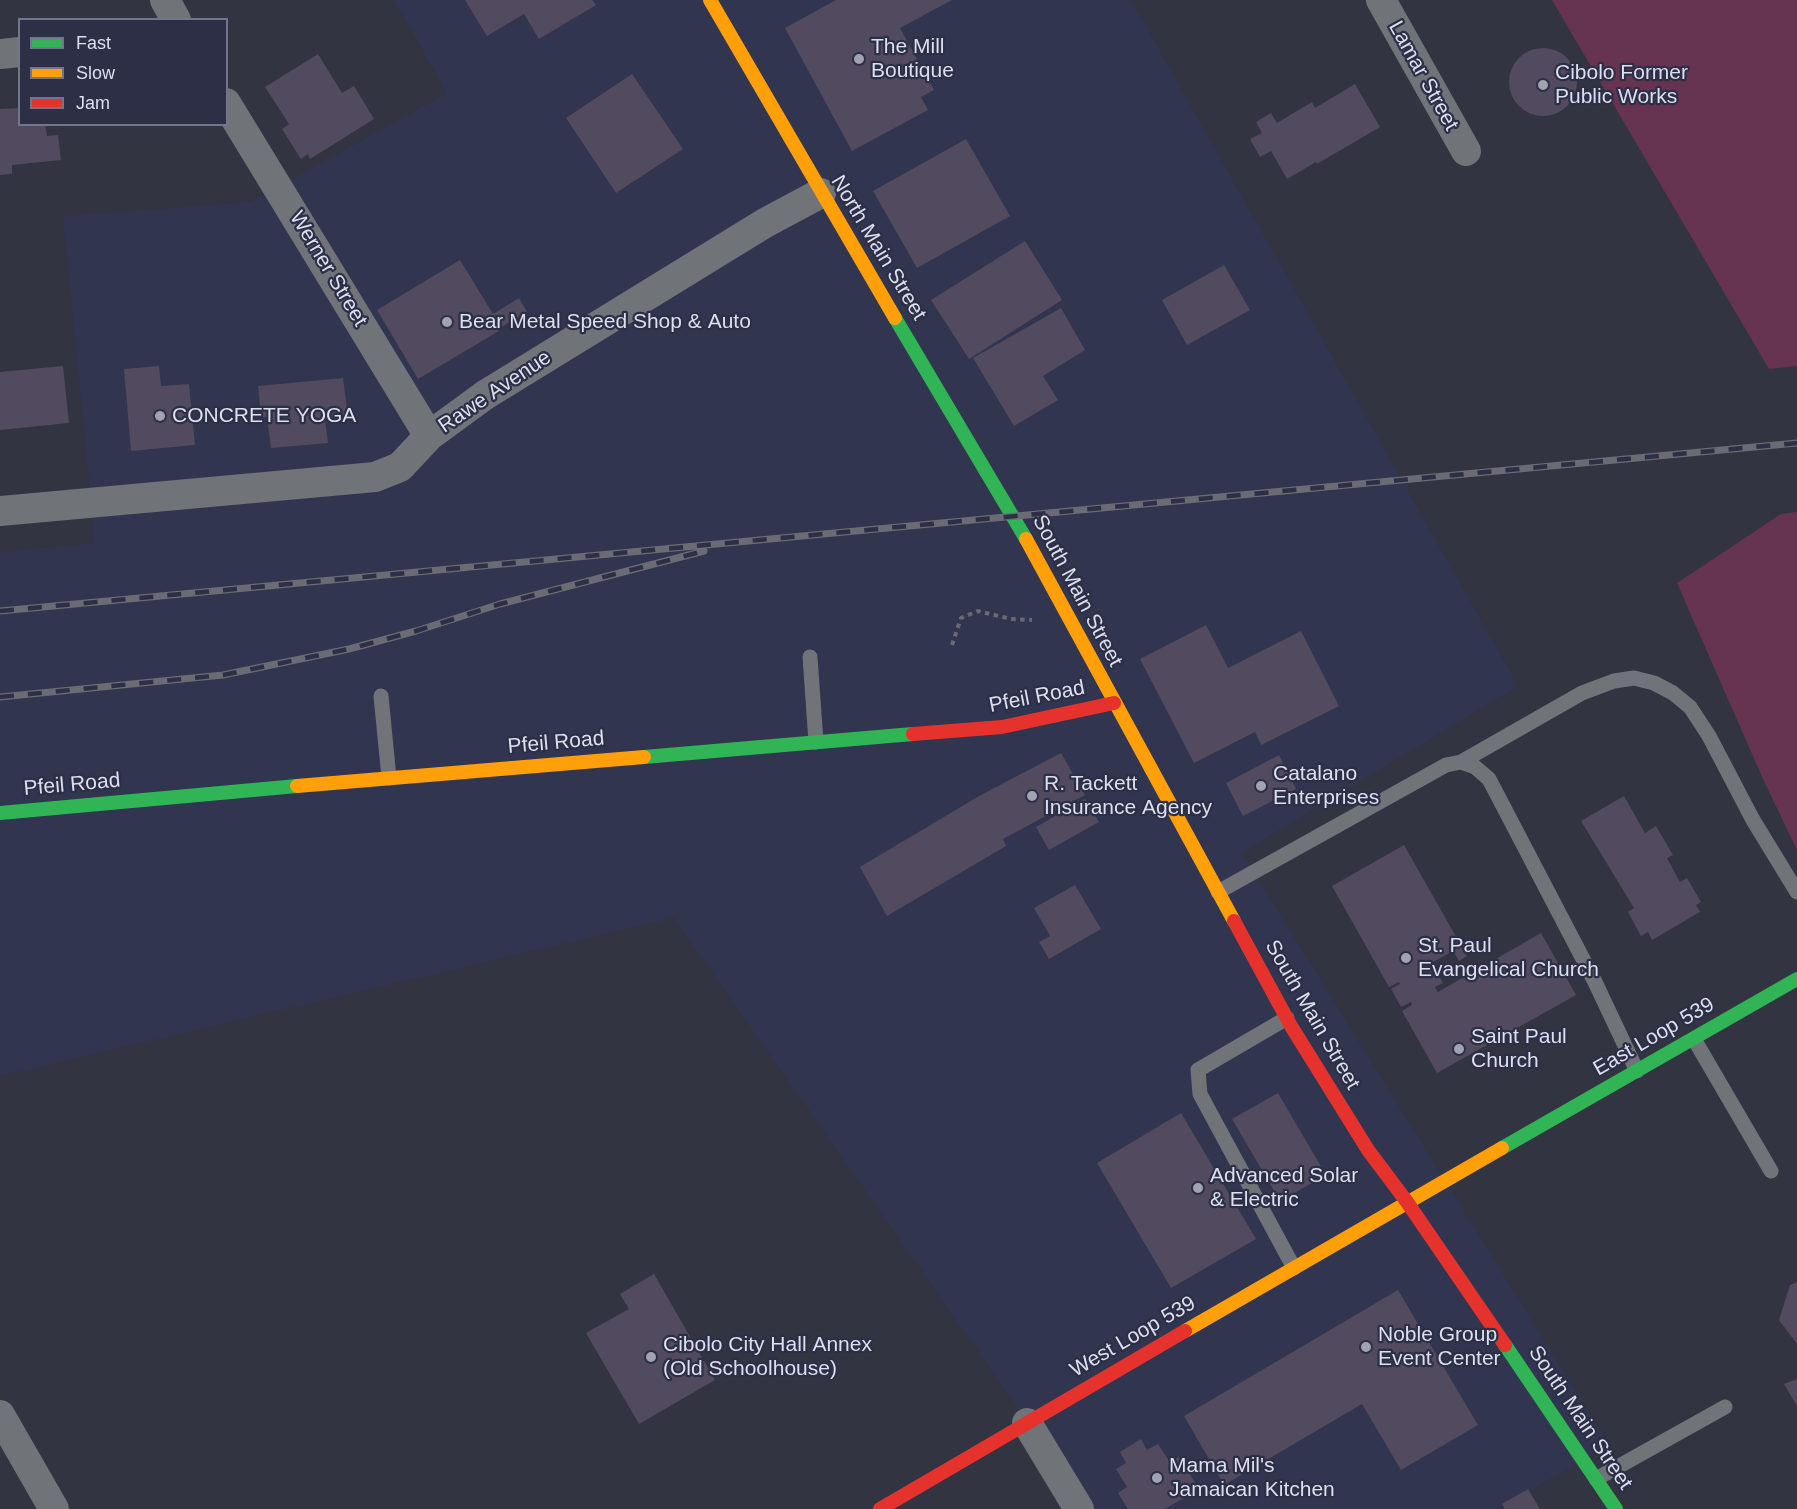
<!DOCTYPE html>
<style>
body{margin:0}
#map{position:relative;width:1797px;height:1509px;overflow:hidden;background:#333441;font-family:Arial,sans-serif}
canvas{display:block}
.legend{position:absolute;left:18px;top:18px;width:210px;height:108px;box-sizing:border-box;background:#2d2f47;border:2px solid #73758a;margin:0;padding:8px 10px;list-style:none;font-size:18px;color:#dcdfee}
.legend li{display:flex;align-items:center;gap:12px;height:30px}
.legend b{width:30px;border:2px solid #73758a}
</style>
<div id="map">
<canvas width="1797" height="1509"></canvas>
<ul class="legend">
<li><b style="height:8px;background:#30b455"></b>Fast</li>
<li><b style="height:8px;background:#ff9f0a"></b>Slow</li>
<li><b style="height:8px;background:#e5322d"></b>Jam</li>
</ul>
</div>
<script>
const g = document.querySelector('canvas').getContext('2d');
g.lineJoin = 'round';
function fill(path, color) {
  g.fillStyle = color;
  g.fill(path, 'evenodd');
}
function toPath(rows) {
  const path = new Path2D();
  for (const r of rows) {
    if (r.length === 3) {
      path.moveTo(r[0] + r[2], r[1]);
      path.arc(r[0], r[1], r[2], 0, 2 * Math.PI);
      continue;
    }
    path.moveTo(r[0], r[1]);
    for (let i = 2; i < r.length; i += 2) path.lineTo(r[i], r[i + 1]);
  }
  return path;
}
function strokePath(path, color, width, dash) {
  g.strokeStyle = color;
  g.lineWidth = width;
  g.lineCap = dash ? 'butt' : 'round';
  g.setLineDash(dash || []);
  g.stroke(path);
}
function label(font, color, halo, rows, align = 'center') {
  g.font = font + ' Arial,sans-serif';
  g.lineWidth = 4.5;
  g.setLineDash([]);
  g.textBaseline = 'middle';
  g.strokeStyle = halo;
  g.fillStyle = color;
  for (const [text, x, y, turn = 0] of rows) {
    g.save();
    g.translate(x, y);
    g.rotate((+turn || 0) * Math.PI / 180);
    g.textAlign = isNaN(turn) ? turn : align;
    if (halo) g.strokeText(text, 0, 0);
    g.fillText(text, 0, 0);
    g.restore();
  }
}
fill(toPath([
 [394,0,1131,0,1518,686,1242,853,1609,1445,1498,1509,1089,1509,674,918,0,1076,0,552,95,543,63,216,251,202,447,93]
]), '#313550');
fill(toPath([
 [1552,0,1797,0,1797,366,1769,369],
 [1797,512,1797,850,1763,779,1677,583,1781,514]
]), '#663451');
fill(toPath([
 [465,0,592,0,596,5,539,39,524,14,487,36],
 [836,0,952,0,900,28,934,90,921,97,928,110,852,151,785,28],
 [1543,82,34],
 [318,54,342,93,354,86,374,119,310,159,308,154,301,159,282,129,289,124,265,87],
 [632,74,683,149,616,193,566,118],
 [1355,84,1380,127,1317,164,1316,162,1287,179,1271,151,1260,157,1250,139,1262,133,1256,122,1271,113,1277,123,1312,102,1315,108],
 [20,108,20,124,45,124,47,136,58,135,61,160,12,165,12,174,0,175,0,109],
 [966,139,1010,216,917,268,873,191],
 [1025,241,1062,300,969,359,931,300],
 [460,260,493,314,519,298,527,312,498,329,499,331,418,379,377,310],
 [1224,265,1250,310,1187,345,1162,300],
 [1061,308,1085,350,1043,376,1058,400,1014,426,973,358],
 [63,366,69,423,0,430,0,372],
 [159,366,161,386,189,384,195,445,131,451,124,369],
 [343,378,348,416,325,419,328,443,271,448,267,417,261,417,258,386],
 [1206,625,1228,668,1301,631,1339,706,1261,745,1255,732,1194,763,1140,659],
 [1061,753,1085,795,1003,839,1006,846,887,916,860,867,979,796],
 [1279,755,1296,789,1243,816,1226,783],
 [1624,796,1645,833,1656,826,1673,855,1667,858,1680,882,1687,878,1701,902,1696,905,1700,912,1652,940,1648,932,1641,936,1628,912,1634,908,1581,821],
 [1085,799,1099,822,1049,850,1036,827],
 [1404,845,1467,956,1459,961,1453,951,1424,967,1426,971,1434,966,1443,983,1435,987,1438,992,1541,933,1576,995,1437,1073,1402,1011,1412,1005,1411,1002,1401,1007,1391,989,1400,984,1399,982,1389,987,1332,886],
 [1075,885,1101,929,1049,959,1039,942,1050,936,1034,908],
 [1278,1093,1326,1175,1280,1201,1232,1119],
 [1181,1113,1256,1239,1171,1288,1097,1163],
 [654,1274,715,1380,639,1424,586,1333,629,1309,620,1294],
 [1797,1282,1797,1344,1779,1320,1790,1285],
 [1398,1290,1478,1425,1401,1470,1362,1404,1224,1485,1184,1416],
 [1797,1379,1797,1406,1784,1384],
 [1141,1439,1147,1450,1158,1444,1170,1462,1179,1457,1199,1489,1165,1509,1128,1509,1118,1493,1127,1487,1116,1469,1126,1463,1120,1452],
 [1528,1489,1540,1509,1505,1509,1502,1504]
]), '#524a5e');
strokePath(toPath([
 [952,645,961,618,978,611,1011,619,1032,620]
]), '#696a71', 4, [4.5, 4.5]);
strokePath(toPath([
 [810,657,816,742],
 [381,696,389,778],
 [1461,762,1582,693,1614,681,1634,678,1654,683,1673,693,1690,707,1709,736,1753,820,1797,892],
 [1218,892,1446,765,1461,762,1475,767,1489,779,1595,982,1637,1071],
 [1287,1018,1198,1070,1200,1094,1294,1268],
 [1694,1039,1771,1171],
 [1596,1479,1725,1407]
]), '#707378', 15);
strokePath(toPath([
 [165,0,176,20],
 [1381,0,1466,151],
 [0,54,20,52],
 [226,103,429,436],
 [0,511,375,477,400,467,429,436,485,395,765,223,821,193],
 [0,1415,54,1509],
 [1027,1423,1079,1509]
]), '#707378', 30);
strokePath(toPath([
 [895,318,1026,539],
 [644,757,913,734],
 [0,813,297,786],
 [1502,1148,1797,979],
 [1505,1345,1616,1509]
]), '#30b455', 14);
strokePath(toPath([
 [710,0,895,318],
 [1026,539,1234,921],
 [297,786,644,757],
 [1185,1331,1502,1148]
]), '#ff9f0a', 14);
strokePath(toPath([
 [913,734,1002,727,1114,703],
 [1234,921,1291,1026,1368,1150,1407,1202,1505,1345],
 [880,1509,1185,1331]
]), '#e5322d', 14);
const rail = toPath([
 [0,611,1797,443],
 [0,697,223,675,349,649,416,631,500,604,704,551]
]);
strokePath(rail, '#6a6b74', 7);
strokePath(rail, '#2d2f47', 4.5, [14]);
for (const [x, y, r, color] of [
 [859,59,6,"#a1a3b1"],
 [1543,85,6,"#a1a3b1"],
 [447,322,6,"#a1a3b1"],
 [160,416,6,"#a1a3b1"],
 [1261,786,6,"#a1a3b1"],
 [1032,796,6,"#a1a3b1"],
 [1406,958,6,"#a1a3b1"],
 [1459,1049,6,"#a1a3b1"],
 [1198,1188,6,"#a1a3b1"],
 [1366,1347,6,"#a1a3b1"],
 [651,1357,6,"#a1a3b1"],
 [1157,1478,6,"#a1a3b1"]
]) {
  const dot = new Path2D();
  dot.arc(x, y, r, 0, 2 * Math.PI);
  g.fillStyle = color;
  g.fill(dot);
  strokePath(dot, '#2d2f47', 2);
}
label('21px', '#dcdfee', '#2d2f47', [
 ["The Mill",871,47],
 ["Boutique",871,71],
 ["Cibolo Former",1555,73],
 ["Public Works",1555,97],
 ["Bear Metal Speed Shop & Auto",459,322],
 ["CONCRETE YOGA",172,416],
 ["Catalano",1273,774],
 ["Enterprises",1273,798],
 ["R. Tackett",1044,784],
 ["Insurance Agency",1044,808],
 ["St. Paul",1418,946],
 ["Evangelical Church",1418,970],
 ["Saint Paul",1471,1037],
 ["Church",1471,1061],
 ["Advanced Solar",1210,1176],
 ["& Electric",1210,1200],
 ["Noble Group",1378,1335],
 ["Event Center",1378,1359],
 ["Cibolo City Hall Annex",663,1345],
 ["(Old Schoolhouse)",663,1369],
 ["Mama Mil's",1169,1466],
 ["Jamaican Kitchen",1169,1490]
], 'left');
label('21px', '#dcdfee', '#2d2f47', [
 ["Lamar Street",1423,76,61],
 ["North Main Street",878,248,59],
 ["Werner Street",328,269,59],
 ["Rawe Avenue",495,392,-34],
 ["South Main Street",1077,591,62],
 ["Pfeil Road",1037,697,-11],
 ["Pfeil Road",556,743,-5],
 ["Pfeil Road",72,785,-5],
 ["South Main Street",1312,1015,60],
 ["East Loop 539",1654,1037,-30],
 ["West Loop 539",1133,1337,-30],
 ["South Main Street",1580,1418,56]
]);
</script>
